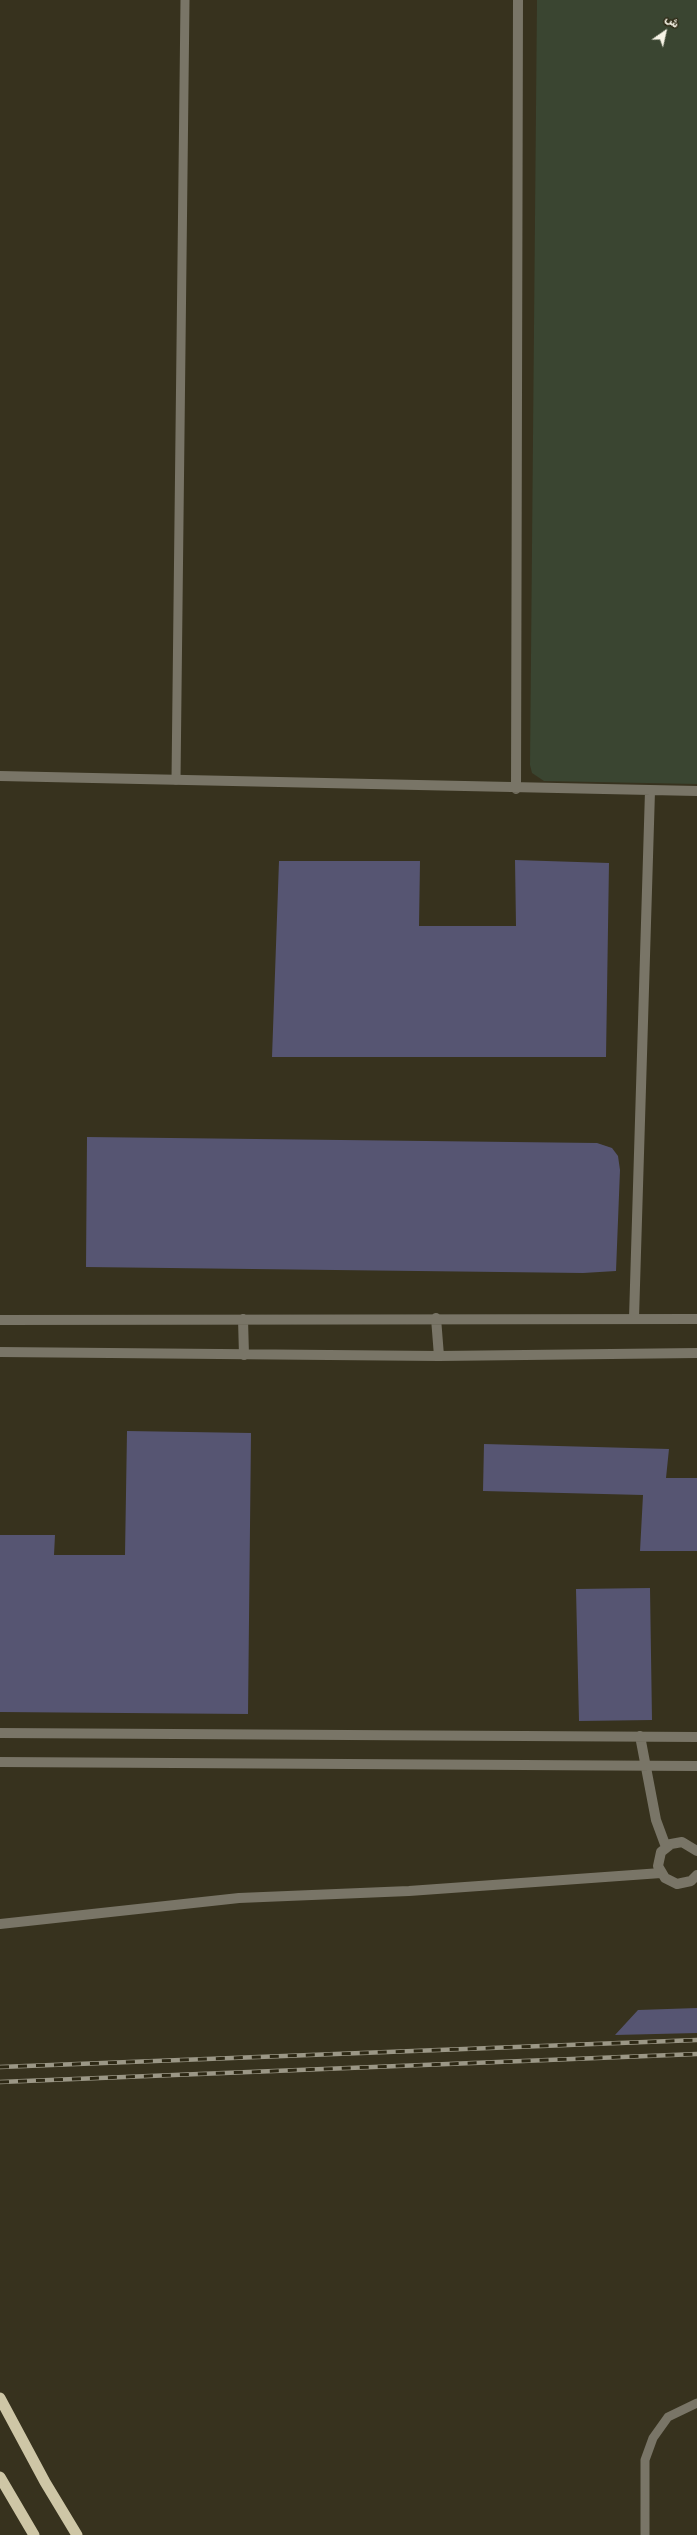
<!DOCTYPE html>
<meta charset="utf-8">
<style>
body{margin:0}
#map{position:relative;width:697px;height:2535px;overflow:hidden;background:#37321e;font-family:Rubik,Vazirmatn,sans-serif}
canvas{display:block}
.north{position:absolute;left:645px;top:12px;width:40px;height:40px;-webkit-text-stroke:3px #2d2814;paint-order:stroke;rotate:34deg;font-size:11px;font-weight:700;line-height:16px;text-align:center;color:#f7f4e7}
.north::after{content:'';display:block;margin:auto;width:14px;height:18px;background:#f7f4e7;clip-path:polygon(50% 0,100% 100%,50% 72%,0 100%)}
</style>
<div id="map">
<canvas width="697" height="2535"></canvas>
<div class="north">ش</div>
</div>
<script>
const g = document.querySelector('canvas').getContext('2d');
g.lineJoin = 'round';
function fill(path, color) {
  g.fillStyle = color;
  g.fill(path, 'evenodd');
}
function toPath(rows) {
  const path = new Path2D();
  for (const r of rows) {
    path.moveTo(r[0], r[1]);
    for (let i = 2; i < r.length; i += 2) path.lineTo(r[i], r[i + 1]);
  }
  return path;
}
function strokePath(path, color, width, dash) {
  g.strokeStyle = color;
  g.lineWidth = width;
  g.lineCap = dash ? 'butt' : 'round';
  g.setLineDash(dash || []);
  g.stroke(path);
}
fill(toPath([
 [537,0,697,0,697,784,544,781,532,773,530,765]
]), '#3a4531');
fill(toPath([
 [515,860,609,863,606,1057,272,1057,279,861,420,861,419,926,516,926],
 [87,1137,597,1143,612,1148,618,1156,620,1170,616,1271,583,1273,86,1267],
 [127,1431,251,1433,248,1714,0,1712,0,1535,55,1535,54,1555,125,1555],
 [484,1444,669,1449,666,1478,697,1478,697,1551,640,1551,643,1495,483,1491],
 [650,1588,652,1720,579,1721,576,1589],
 [697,2008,697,2033,615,2035,638,2010]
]), '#565572');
strokePath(toPath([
 [176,780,185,0],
 [645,2535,645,2460,653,2438,668,2417,697,2403]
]), '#797567', 9);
strokePath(toPath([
 [0,776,697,791],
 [516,789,518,0],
 [436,1318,439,1356],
 [634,1318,650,791],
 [243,1319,244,1355],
 [0,1320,697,1319],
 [0,1352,439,1356,697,1353],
 [0,1733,697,1737],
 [640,1736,656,1820,666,1847],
 [0,1762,697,1766],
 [697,1851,682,1842,671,1844,661,1852,658,1866,665,1878,677,1884,691,1881,697,1875],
 [0,1924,239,1898,409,1891,661,1873]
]), '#797567', 10);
strokePath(toPath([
 [0,2398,45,2482,77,2535],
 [0,2477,34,2535]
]), '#cec6a6', 11);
const rail = toPath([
 [0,2067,697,2040],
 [0,2082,697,2054]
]);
strokePath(rail, '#9b9786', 4.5);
strokePath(rail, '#2d2814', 3, [9]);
</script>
